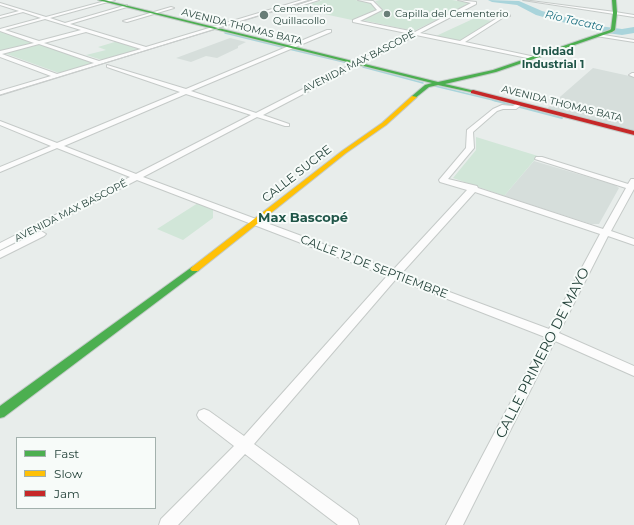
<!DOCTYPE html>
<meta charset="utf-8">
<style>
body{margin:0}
#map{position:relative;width:634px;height:525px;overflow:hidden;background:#e8edeb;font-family:Montserrat,sans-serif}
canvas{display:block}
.legend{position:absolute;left:16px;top:437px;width:140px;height:72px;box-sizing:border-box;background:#f7fbf9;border:1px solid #a3b1ad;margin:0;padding:5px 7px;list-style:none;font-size:12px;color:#24423a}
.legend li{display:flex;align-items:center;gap:8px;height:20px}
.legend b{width:20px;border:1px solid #a3b1ad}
</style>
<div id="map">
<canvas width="634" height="525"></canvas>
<ul class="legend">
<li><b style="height:5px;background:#4caf50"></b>Fast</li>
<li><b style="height:5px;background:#ffc107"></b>Slow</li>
<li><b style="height:5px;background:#c62828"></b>Jam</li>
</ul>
</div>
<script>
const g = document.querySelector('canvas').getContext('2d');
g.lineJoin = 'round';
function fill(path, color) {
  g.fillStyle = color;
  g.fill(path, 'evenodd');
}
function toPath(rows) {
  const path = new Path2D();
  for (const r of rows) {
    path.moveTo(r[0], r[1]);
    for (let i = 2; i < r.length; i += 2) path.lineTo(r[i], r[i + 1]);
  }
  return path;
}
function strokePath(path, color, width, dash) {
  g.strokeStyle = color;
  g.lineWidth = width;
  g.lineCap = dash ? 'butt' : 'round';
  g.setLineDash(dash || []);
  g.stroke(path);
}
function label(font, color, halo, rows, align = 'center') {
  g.font = font + ' Montserrat,sans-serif';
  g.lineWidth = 4;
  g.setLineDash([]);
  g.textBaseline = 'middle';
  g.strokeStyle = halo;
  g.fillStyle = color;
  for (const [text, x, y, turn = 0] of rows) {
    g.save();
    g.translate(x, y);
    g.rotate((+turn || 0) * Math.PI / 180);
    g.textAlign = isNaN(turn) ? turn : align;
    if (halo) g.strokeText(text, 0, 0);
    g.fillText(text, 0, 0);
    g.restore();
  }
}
fill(toPath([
 [230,38,246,42,238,46,238,48,217,58,206,56,191,62,176,58],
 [593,68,634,77,634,132,545,110],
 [534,161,615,185,619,188,599,224,591,224,504,196]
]), '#d6dedb');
fill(toPath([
 [323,0,355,0,370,2,377,10,352,20,296,8],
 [380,0,452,0,470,3,414,31,362,20,383,10,375,1],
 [475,18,492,21,460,41,436,36],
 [0,31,35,43,0,51],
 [118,41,143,49,102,60,86,55,106,50,98,47],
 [38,44,93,63,59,73,4,53],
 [476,137,538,156,504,196,453,178,476,150],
 [198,203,213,210,213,218,183,240,157,229]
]), '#d1e6d8');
strokePath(toPath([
 [225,33,282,47],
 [289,49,348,63],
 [363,67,423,83],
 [435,86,497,101]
]), '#a9d4db', 1.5);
strokePath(toPath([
 [493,100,512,105],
 [520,107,562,118]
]), '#a9d4db', 2);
fill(toPath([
 [488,0,519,1,542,11,599,26,622,29,634,27,634,33,622,35,599,32,536,15,517,5,492,2,488,0]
]), '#a9d4db');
const street = toPath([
 [109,0,115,0,50,18,65,23,127,5,127,7,70,24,146,47,302,0,308,0,0,95,0,91,51,76,0,57,0,51,34,43,0,31,0,29,41,18,23,12,0,18,0,16,19,11,0,5,0,3,46,17,109,0],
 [45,19,81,30,39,41,5,30,45,19],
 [86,32,141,49,99,61,44,43,86,32],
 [39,44,94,63,57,74,2,54,39,44],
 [313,0,319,0,300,6,298,5,313,0],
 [358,0,373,1,382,10,360,21,415,32,471,3,458,0,476,2,476,4,420,33,460,41,502,15,509,14,510,16,504,17,465,42,540,58,537,60,416,35,263,115,289,124,289,126,285,126,257,117,143,177,393,270,467,190,440,182,439,180,466,148,467,130,493,109,502,105,513,106,516,104,520,104,520,106,516,109,503,109,497,111,473,132,474,148,448,179,477,186,478,188,603,229,626,188,535,159,536,157,542,157,628,184,631,179,634,179,634,189,611,231,634,239,634,245,608,236,559,333,634,366,634,376,555,341,463,525,446,525,545,337,396,279,254,444,357,519,359,525,338,525,245,454,178,525,159,525,161,519,234,446,199,419,197,415,199,411,204,409,209,411,244,436,387,276,137,180,0,250,0,243,130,177,57,148,0,172,0,167,51,146,0,125,0,121,57,143,180,92,107,67,107,65,186,89,327,30,331,30,331,32,191,91,256,113,411,34,353,22,353,20,377,10,371,3,358,0],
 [186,94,251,115,136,174,64,146,186,94],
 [475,192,600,234,549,329,401,274,475,192],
 [523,0,615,12,634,15,634,17,523,0],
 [171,7,174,8,127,22,123,21,171,7],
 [598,34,634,40,634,42,596,36,598,34],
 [632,73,634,73,634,77,629,75,632,73],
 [41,231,46,234,44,236,0,258,0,251,41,231]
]);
const fast = toPath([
 [98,0,104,0,438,82,493,70,610,30,611,29,613,13,612,0,616,0,617,13,615,30,612,32,496,72,445,84,475,91,475,93,438,85,429,87,414,99,412,98,412,96,425,85,432,83,98,0],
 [195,266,198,267,200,269,198,271,4,417,0,418,0,406,192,267,195,266]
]);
const slow = toPath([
 [412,96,417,97,386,125,346,153,198,271,192,271,190,269,192,267,342,151,382,123,412,96]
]);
const jam = toPath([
 [473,90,634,131,634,135,471,93,471,91,473,90]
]);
strokePath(street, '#c5cac8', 2);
strokePath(fast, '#c3cbc8', 2);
strokePath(slow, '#c3cbc8', 2);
strokePath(jam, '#c3cbc8', 2);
fill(street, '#fcfcfc');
fill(fast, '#4caf50');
fill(slow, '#ffc107');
fill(jam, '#c62828');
strokePath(toPath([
 [0,95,312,0]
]), '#c9cdcc', 1);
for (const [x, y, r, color] of [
 [387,14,4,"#697e78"],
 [264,15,5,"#697e78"]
]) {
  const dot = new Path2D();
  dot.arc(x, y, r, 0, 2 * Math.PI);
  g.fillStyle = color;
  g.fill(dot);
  strokePath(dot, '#f7fbf9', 1.5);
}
label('10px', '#24423a', '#f7fbf9', [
 ["Cementerio",273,9],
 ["Quillacollo",273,21],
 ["Capilla del Cementerio",395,14]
], 'left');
label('10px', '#24423a', '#f7fbf9', [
 ["AVENIDA THOMAS BATA",242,27,14],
 ["AVENIDA MAX BASCOPÉ",359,62,-27],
 ["AVENIDA THOMAS BATA",562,104,14],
 ["AVENIDA MAX BASCOPÉ",71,211,-27]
]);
label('italic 11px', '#1c6f80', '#f7fbf9', [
 ["Río Tacata",574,21,13]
]);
label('bold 11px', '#1f5548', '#f7fbf9', [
 ["Unidad",553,52],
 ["Industrial 1",553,65]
]);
label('12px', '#24423a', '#f7fbf9', [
 ["CALLE SUCRE",297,174,-38],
 ["CALLE 12 DE SEPTIEMBRE",374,267,21]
]);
label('bold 13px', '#1f5548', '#f7fbf9', [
 ["Max Bascopé",303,218]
]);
label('14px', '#24423a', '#f7fbf9', [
 ["CALLE PRIMERO DE MAYO",543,353,-63]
]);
</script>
